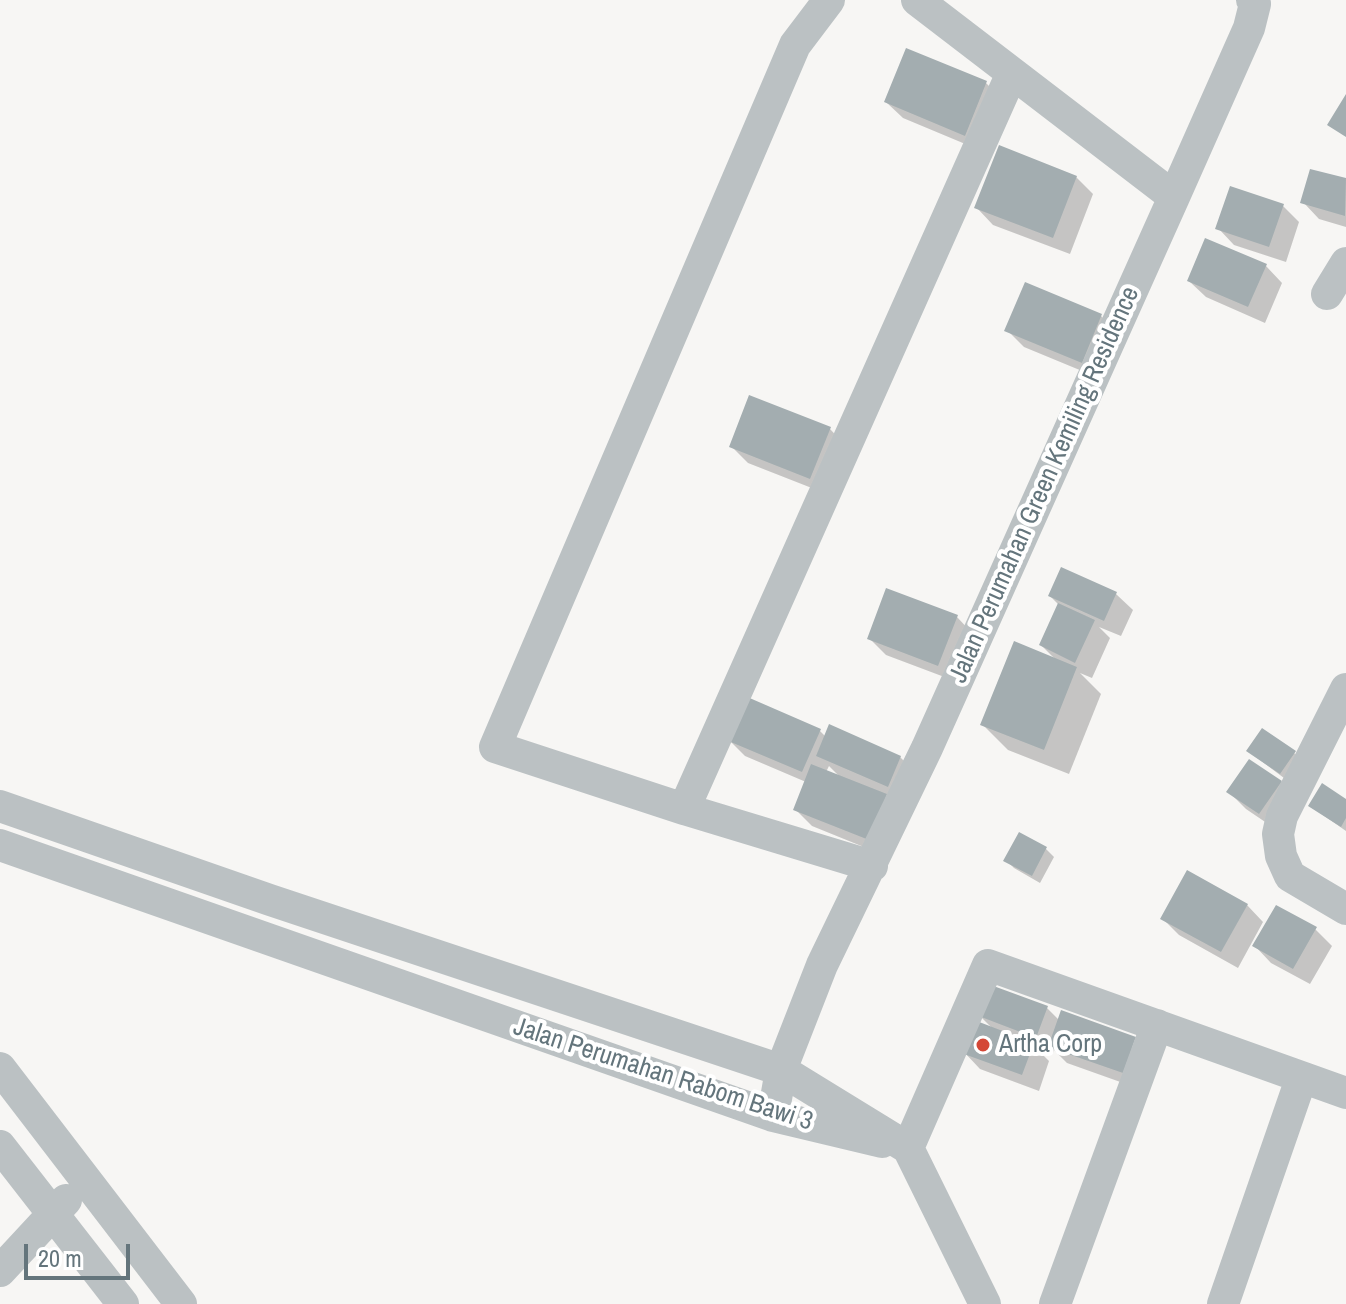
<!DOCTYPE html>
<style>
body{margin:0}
#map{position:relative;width:1346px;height:1304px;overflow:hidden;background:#f7f6f4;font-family:"Archivo Narrow",sans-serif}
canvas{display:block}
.scale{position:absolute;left:24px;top:1244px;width:106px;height:36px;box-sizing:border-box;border:4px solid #64757c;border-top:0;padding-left:10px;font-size:24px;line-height:28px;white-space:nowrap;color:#64757c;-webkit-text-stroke:6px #fff;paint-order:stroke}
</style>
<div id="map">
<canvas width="1346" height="1304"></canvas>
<div class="scale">20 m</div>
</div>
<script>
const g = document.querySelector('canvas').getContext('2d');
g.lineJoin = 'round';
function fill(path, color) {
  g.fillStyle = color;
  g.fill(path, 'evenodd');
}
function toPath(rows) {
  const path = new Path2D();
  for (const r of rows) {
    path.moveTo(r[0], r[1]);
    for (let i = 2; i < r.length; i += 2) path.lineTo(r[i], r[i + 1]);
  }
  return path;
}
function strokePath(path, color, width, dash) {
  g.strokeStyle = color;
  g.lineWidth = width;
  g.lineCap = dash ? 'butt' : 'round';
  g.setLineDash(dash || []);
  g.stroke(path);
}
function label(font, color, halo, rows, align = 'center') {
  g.font = font + ' "Archivo Narrow",sans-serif';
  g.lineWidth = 8;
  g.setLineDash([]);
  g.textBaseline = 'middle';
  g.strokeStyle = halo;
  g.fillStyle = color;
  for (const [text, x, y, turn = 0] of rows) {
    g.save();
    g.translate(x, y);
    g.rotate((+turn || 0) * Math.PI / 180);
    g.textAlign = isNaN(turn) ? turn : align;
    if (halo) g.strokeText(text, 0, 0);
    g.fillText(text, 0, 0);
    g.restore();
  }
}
fill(toPath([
 [986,83,1003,100,982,151,903,118,886,102],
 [1311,171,1346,180,1346,227,1319,219,1303,202],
 [1076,177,1093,194,1070,254,993,225,977,208],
 [1282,205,1299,222,1286,262,1234,245,1218,228],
 [1266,266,1282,283,1265,323,1206,297,1189,281],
 [1101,316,1118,333,1099,378,1024,347,1007,330],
 [830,429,846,446,827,494,748,463,731,446],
 [1116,594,1133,610,1121,636,1099,627,1110,638,1092,678,1080,673,1101,694,1069,774,1008,750,982,724,1057,661,1041,645,1059,605,1050,596],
 [957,617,973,634,955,681,886,655,869,638],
 [820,731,826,737,900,757,917,774,886,856,812,826,795,809,806,782,745,756,728,739],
 [829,766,840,777,826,772],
 [1248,751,1294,753,1302,760,1288,781],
 [1281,782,1298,799,1277,830,1246,809,1229,792],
 [1346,801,1346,831,1310,806],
 [1020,835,1046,849,1054,857,1040,883,1014,868,1006,860],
 [1247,905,1263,922,1238,968,1179,935,1162,918],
 [1315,929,1332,946,1310,984,1271,963,1255,946],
 [1047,1008,1059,1020,1152,1056,1140,1089,1067,1063,1054,1050,1053,1053,1034,1046,1049,1061,1039,1091,980,1069,964,1052,994,1030,979,1015]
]), '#0003');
fill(toPath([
 [906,48,987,81,965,136,884,102],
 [1346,94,1346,137,1327,125],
 [999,145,1077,176,1053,238,974,208],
 [1310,169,1346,178,1345,216,1300,203],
 [1230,186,1284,204,1269,247,1215,229],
 [1205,238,1267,264,1248,307,1187,281],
 [1025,282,1102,314,1082,363,1004,331],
 [749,395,831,427,810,479,729,447],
 [1061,567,1117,592,1104,621,1048,596],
 [886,588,958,615,938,666,867,639],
 [1058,603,1095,620,1075,663,1039,645],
 [1014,641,1077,667,1044,750,980,725],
 [745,696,821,729,802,772,726,740],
 [829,724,901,756,888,787,816,756],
 [1262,728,1296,751,1280,774,1246,751],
 [1249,759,1282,781,1259,814,1226,792],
 [811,764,887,794,869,840,793,810],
 [1322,783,1346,799,1346,818,1341,827,1308,806],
 [1019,832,1047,847,1032,876,1003,861],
 [1187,870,1248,904,1221,952,1160,919],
 [1276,905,1317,927,1293,969,1252,946],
 [988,984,1048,1006,1036,1038,976,1015],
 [1061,1010,1136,1037,1123,1073,1048,1047],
 [974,1020,1034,1043,1022,1075,961,1053]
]), '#a3adb0');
strokePath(toPath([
 [917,0,1174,197],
 [1327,294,1346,263],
 [1346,689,1282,816,1278,834,1281,856,1290,876,1346,909],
 [0,806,270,900,781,1070,908,1148],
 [684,809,495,747,795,45,829,0],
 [0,845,773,1116,882,1142],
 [872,866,684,809,1012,73],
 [0,1068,181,1304],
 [773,1116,781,1070,822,965,927,748,1174,197,1249,28,1255,4,1252,0],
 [0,1146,123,1304],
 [0,1271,66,1200],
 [985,1304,908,1148,988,965,1346,1093],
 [1055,1304,1157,1025],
 [1223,1304,1301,1079]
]), '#bbc1c3', 32);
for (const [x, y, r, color] of [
 [983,1045,8,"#d44736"]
]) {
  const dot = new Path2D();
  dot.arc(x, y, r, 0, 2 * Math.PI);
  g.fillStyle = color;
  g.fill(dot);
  strokePath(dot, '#fff', 3);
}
label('26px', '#64757c', '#fff', [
 ["Jalan Perumahan Green Kemiling Residence",1045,485,-66],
 ["Jalan Perumahan Rabom Bawi 3",663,1075,18]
]);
label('26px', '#64757c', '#fff', [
 ["Artha Corp",999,1045]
], 'left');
</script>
